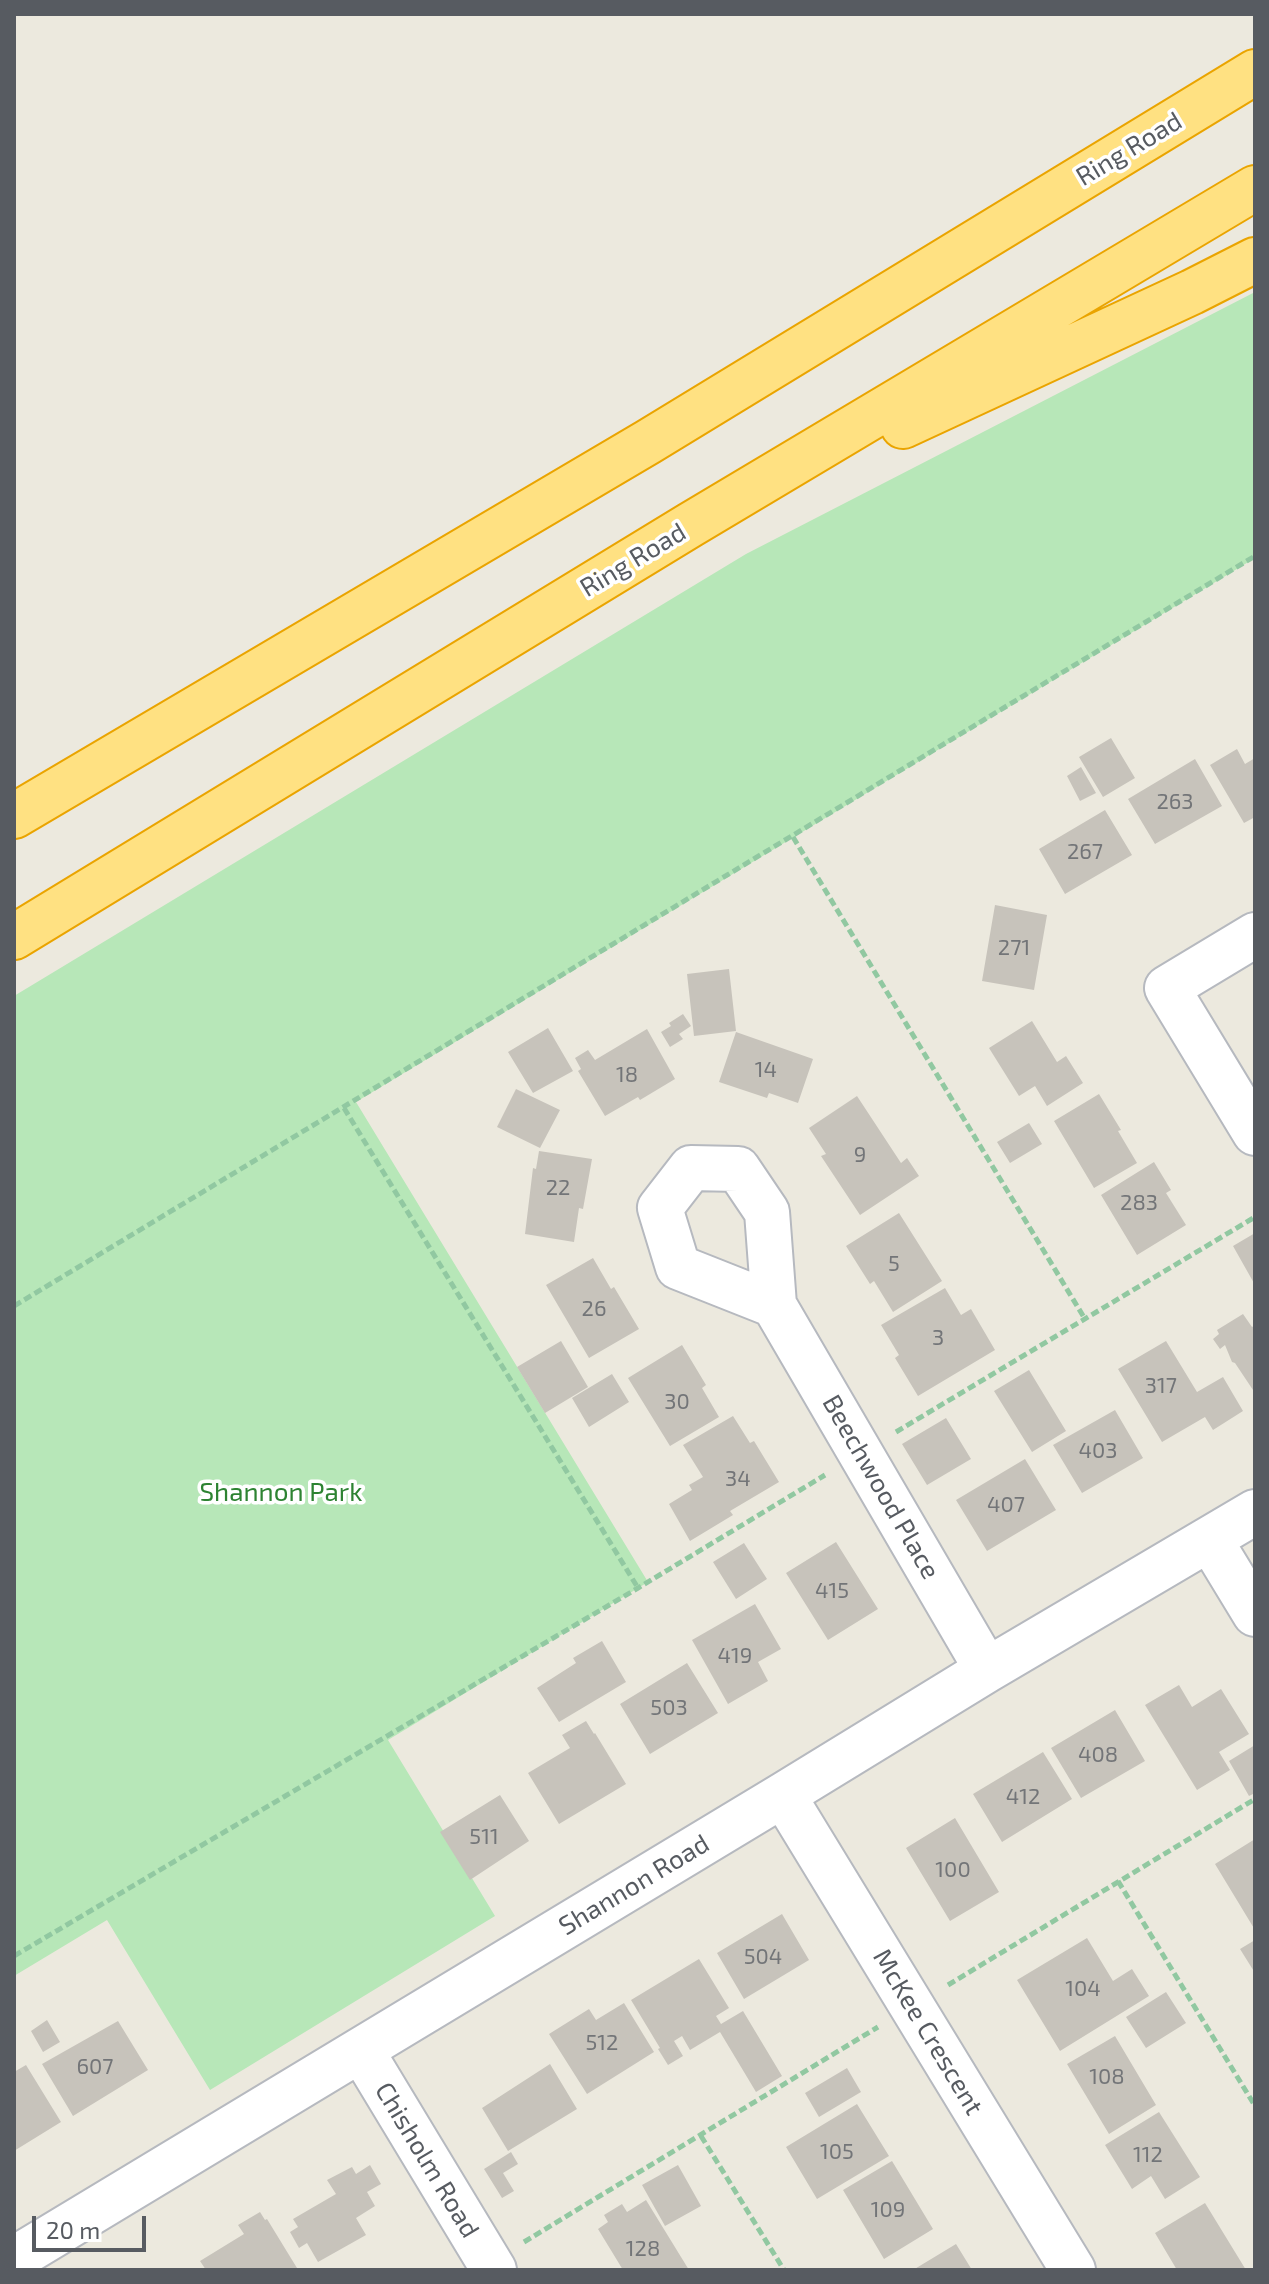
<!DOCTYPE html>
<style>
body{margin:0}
#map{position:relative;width:1269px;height:2284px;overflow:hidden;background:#ece9de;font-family:"Exo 2",sans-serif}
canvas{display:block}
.frame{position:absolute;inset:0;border:16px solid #575b61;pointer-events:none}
.scale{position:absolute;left:32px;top:2216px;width:114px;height:36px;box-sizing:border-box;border:4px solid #575b61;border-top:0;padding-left:10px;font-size:24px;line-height:28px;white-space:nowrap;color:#575b61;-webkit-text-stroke:6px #fff;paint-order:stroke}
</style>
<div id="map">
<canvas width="1269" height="2284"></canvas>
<div class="frame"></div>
<div class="scale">20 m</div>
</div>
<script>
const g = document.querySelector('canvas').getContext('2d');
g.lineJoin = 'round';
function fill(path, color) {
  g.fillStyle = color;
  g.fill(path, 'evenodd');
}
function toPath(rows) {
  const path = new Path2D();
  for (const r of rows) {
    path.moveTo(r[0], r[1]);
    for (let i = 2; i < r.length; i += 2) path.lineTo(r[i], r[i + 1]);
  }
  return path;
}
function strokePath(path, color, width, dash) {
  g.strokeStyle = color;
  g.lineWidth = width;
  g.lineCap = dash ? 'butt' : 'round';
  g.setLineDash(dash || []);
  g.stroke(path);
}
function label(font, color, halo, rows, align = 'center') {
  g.font = font + ' "Exo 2",sans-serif';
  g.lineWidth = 7;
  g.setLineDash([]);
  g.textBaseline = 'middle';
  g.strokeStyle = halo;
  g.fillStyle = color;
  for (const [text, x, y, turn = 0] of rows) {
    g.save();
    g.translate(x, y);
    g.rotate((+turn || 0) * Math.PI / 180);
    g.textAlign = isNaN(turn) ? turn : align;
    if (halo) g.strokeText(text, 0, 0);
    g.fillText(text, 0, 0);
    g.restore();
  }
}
fill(toPath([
 [1255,292,1255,558,356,1102,648,1582,388,1740,495,1916,210,2090,107,1920,14,1976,14,996,746,554]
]), '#b7e7b8');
fill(toPath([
 [1111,738,1135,778,1103,797,1079,757],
 [1237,749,1245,764,1255,758,1255,817,1244,823,1210,765],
 [1195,759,1222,806,1155,844,1128,799],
 [1081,767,1096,793,1080,801,1067,776],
 [1105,810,1132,855,1065,894,1039,849],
 [995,905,1047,915,1034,990,982,981],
 [729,969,736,1031,694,1036,687,974],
 [683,1014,691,1026,679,1034,683,1039,670,1047,661,1032,671,1026,669,1023],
 [1032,1021,1057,1062,1066,1056,1083,1083,1047,1106,1035,1086,1019,1096,989,1048],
 [548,1028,573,1071,533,1093,508,1052],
 [647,1029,675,1079,640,1100,638,1097,605,1116,578,1071,581,1069,575,1058,588,1050,595,1060],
 [736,1032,813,1059,798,1103,769,1093,767,1098,719,1082],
 [516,1089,560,1110,540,1148,497,1127],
 [1099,1094,1121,1130,1118,1131,1137,1163,1094,1188,1054,1121],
 [857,1096,901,1163,907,1158,919,1176,860,1215,821,1156,826,1154,809,1128],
 [1029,1123,1042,1144,1010,1163,997,1142],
 [539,1151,592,1159,583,1209,579,1208,574,1242,525,1234,533,1168,536,1169],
 [1154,1162,1171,1190,1166,1193,1186,1225,1137,1255,1101,1195],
 [899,1213,942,1281,893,1312,874,1281,870,1284,846,1246],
 [1255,1233,1255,1285,1233,1246],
 [593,1258,611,1289,614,1287,639,1329,589,1358,546,1285],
 [945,1288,961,1315,971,1309,995,1350,918,1396,895,1358,899,1355,881,1325],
 [1243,1314,1252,1327,1255,1325,1255,1389,1253,1390,1235,1363,1232,1362,1225,1345,1220,1349,1213,1339,1219,1334,1217,1330],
 [561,1341,588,1387,545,1413,517,1367],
 [1166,1341,1197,1392,1223,1377,1243,1411,1213,1430,1205,1417,1162,1442,1118,1369],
 [682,1345,706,1385,702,1388,719,1417,670,1446,628,1378],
 [1029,1370,1066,1431,1032,1452,994,1391],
 [612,1374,629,1402,589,1427,572,1398],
 [1115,1410,1143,1458,1082,1493,1053,1445],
 [733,1416,750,1443,754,1441,779,1482,730,1511,733,1515,690,1541,669,1504,692,1490,689,1485,703,1477,683,1445],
 [946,1418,971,1459,927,1485,902,1444],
 [1025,1459,1056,1510,987,1551,956,1500],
 [836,1542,878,1609,828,1640,786,1573],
 [744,1543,767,1579,736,1599,713,1562],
 [755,1604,781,1649,758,1662,768,1681,728,1704,692,1640],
 [602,1641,626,1682,559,1722,537,1688,576,1663,573,1658],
 [687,1663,718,1713,650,1754,620,1704],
 [1179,1685,1192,1707,1221,1689,1249,1734,1219,1752,1230,1770,1197,1790,1145,1705],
 [1115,1710,1145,1761,1081,1798,1051,1748],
 [586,1721,594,1734,595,1733,626,1784,559,1824,528,1773,570,1748,562,1735],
 [1255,1745,1255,1793,1249,1796,1229,1761],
 [1043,1752,1072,1799,1002,1842,973,1794],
 [500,1795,529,1841,470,1880,440,1832],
 [955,1818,999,1892,950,1921,906,1848],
 [1255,1839,1255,1930,1215,1864],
 [782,1914,809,1960,744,1999,717,1953],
 [1087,1938,1113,1981,1132,1969,1149,1996,1060,2051,1017,1980],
 [1255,1940,1255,1973,1240,1949],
 [699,1959,729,2008,716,2016,721,2024,743,2011,782,2076,756,2092,720,2032,690,2050,682,2036,674,2041,683,2056,668,2065,658,2049,660,2048,631,2000],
 [1166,1992,1186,2023,1146,2048,1126,2017],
 [624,2003,654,2052,587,2094,549,2034,589,2009,596,2020],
 [47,2020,60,2042,43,2052,31,2031],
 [118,2021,148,2070,73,2116,42,2064],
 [1115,2036,1156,2105,1109,2134,1067,2064],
 [550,2064,577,2109,508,2151,482,2108],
 [26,2065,61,2122,14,2151,14,2072],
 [847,2068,861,2092,819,2117,805,2093],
 [857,2104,889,2156,817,2199,786,2147],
 [1159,2112,1200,2177,1165,2199,1151,2176,1132,2189,1105,2145],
 [511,2152,518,2164,503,2173,514,2191,502,2198,484,2169],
 [892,2161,933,2229,884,2259,843,2190],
 [370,2165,381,2184,367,2192,375,2206,356,2218,366,2235,318,2262,307,2243,299,2248,290,2232,298,2227,293,2219,336,2194,327,2180,352,2167,356,2174],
 [678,2165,701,2206,665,2226,642,2185],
 [646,2200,689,2270,623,2270,598,2229,608,2222,604,2215,622,2204,627,2212],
 [1205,2203,1246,2270,1177,2270,1155,2233],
 [260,2212,265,2220,267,2219,297,2268,294,2270,206,2270,200,2261,244,2234,238,2225],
 [956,2244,972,2270,913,2270]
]), '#c7c3bb');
const street = toPath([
 [1255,935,1167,988,1255,1133],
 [774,1305,678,1267,660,1208,691,1168,738,1169,767,1212,774,1305,987,1670],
 [1210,1540,1255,1614],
 [783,1795,1073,2270],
 [361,2050,494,2270],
 [14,2259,783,1795,987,1670,1255,1512]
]);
const highway = toPath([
 [903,426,1192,292,1255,260],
 [14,816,648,442,1255,72],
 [14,937,690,525,1255,188]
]);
strokePath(street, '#b6b9bf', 48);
strokePath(highway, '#eaa400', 48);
strokePath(toPath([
 [793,837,1085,1319],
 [344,1108,638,1588],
 [14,1306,1255,556],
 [896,1432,1255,1217],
 [1118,1881,1255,2106],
 [14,1956,638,1588,825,1475],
 [948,1985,1255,1799],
 [701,2136,784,2270],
 [524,2242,878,2027]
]), '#91c8a1', 5, [8, 4]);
strokePath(street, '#fff', 44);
strokePath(highway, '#ffe182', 44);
label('22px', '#737578', null, [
 ["263",1175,802],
 ["267",1085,852],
 ["271",1014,948],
 ["14",766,1070],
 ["18",627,1075],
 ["9",860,1155],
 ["22",558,1188],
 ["283",1139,1203],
 ["5",894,1264],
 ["26",594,1309],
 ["3",938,1338],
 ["317",1161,1386],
 ["30",677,1402],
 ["403",1098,1451],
 ["34",738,1479],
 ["407",1006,1505],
 ["415",832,1591],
 ["419",735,1656],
 ["503",669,1708],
 ["408",1098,1755],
 ["412",1023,1797],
 ["511",484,1837],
 ["100",953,1870],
 ["504",763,1957],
 ["104",1083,1989],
 ["512",602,2043],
 ["607",95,2067],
 ["108",1107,2077],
 ["105",837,2152],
 ["112",1148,2155],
 ["109",888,2210],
 ["128",643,2249]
]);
label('26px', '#575b61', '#fff', [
 ["Ring Road",1129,149,-31],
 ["Ring Road",633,560,-31],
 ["Beechwood Place",881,1487,60],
 ["Shannon Road",634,1885,-31],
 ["McKee Crescent",928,2032,59],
 ["Chisholm Road",427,2160,59]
]);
label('26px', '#2d8332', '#fff', [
 ["Shannon Park",281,1492]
]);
</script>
